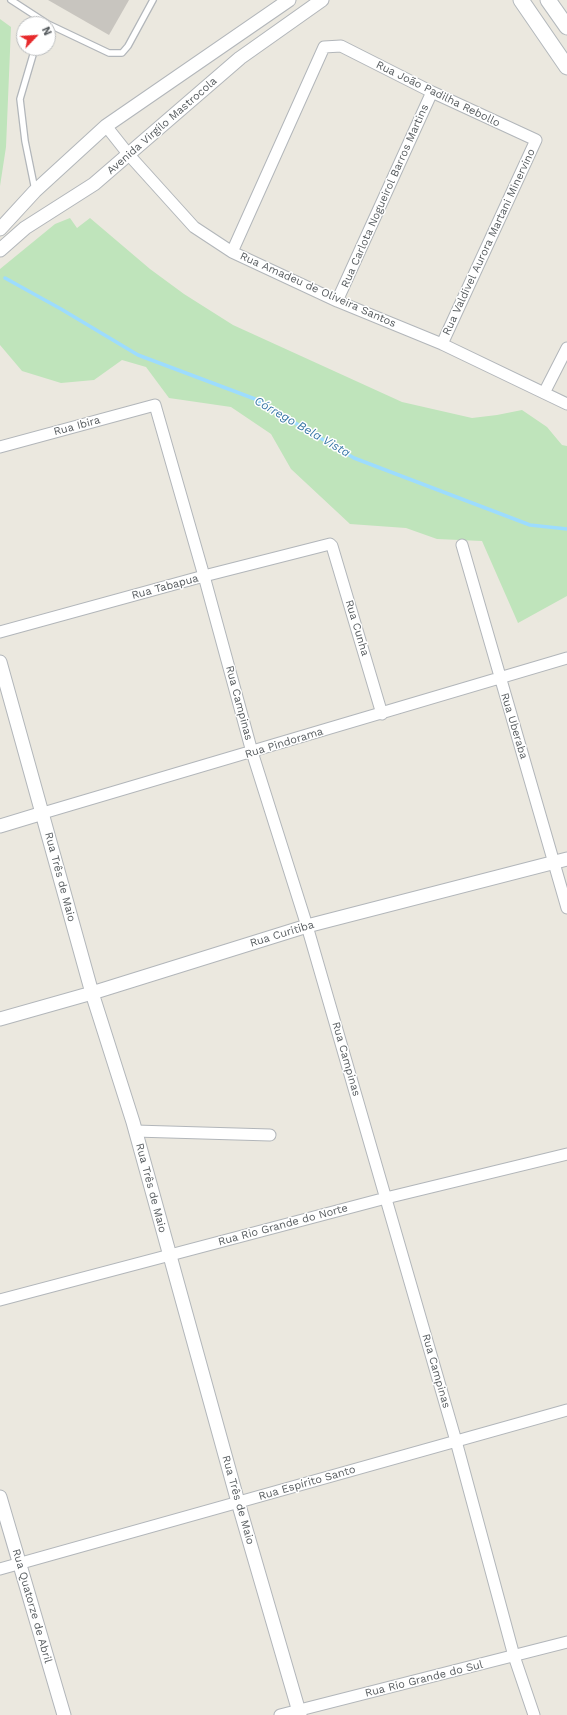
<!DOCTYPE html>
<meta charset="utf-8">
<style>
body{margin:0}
#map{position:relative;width:567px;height:1715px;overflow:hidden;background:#ebe8df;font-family:"Work Sans",sans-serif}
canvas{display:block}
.north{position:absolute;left:16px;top:16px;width:40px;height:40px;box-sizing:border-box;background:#fff;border:1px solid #bcbebf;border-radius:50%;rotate:65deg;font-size:11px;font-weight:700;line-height:16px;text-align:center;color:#585d60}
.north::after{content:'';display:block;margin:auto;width:14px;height:18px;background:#e72a2c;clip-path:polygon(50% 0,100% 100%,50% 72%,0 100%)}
</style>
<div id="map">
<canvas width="567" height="1715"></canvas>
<div class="north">N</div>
</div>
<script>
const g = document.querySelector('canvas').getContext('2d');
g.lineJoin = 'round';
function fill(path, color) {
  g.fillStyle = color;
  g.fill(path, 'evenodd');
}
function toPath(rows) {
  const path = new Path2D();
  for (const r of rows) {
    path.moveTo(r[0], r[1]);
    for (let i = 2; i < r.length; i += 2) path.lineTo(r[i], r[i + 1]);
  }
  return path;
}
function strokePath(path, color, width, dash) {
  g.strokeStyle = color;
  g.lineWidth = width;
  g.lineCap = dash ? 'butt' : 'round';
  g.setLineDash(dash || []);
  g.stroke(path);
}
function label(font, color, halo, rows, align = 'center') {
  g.font = font + ' "Work Sans",sans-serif';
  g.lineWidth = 3;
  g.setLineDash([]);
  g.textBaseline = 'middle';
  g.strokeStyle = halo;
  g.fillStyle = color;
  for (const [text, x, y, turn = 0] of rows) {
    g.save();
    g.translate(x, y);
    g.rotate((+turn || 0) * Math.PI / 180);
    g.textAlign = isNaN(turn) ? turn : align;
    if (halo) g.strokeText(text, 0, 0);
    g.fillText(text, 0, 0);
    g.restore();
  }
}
fill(toPath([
 [0,19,11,27,6,147,0,186],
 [70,218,77,228,90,218,150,269,184,294,233,325,402,402,472,418,497,415,522,410,547,427,562,445,567,446,567,596,518,623,482,541,437,539,406,528,350,524,291,469,271,434,231,407,169,398,146,367,122,360,94,380,61,383,22,371,0,345,0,269,55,224]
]), '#bfe4bb');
strokePath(toPath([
 [5,278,61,309,138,355,255,399,354,458,530,525,567,529]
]), '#9ddcfe', 3.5);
fill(toPath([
 [48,0,129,0,109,35]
]), '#c8c5bf');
const service = toPath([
 [11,0,48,24],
 [48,24,109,53,122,53,128,46,153,0],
 [35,48,20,99,25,141,35,190]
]);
const minor = toPath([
 [106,126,129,155,194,227,232,252,337,301,442,344,567,404],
 [232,252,324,47,341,46,432,92,536,140,442,344],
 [337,301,432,92],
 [544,393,567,348],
 [0,447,155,405,204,576,252,752,307,926,456,1441,514,1656,534,1715],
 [462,545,567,908],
 [0,632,204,576,330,544,332,546,382,714],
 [43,813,567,658],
 [135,1131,270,1135],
 [0,1300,386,1198,567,1154],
 [0,1569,567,1410],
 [280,1715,567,1642]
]);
const tertiary = toPath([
 [0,229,35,191,106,126,289,0],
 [0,250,25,228,94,184,240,58,322,0],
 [0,662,92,993,133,1122,238,1502,300,1715],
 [0,826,43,813],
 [0,1019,92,993,307,926,567,859],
 [0,1497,64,1715]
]);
const secondary = toPath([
 [521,0,567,67],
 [548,0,567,27]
]);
strokePath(service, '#b2b6ba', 8);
strokePath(minor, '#b2b6ba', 13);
strokePath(tertiary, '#b2b6ba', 15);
strokePath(secondary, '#b3b8bc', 17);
strokePath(service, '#fff', 5.5);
strokePath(minor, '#fff', 11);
strokePath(tertiary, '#fff', 13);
strokePath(secondary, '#fff', 15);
label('11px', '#585d60', '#fff', [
 ["Rua João Padilha Rebollo",438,94,26],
 ["Avenida Virgílo Mastrocola",162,126,-41],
 ["Rua Carlota Nogueirol Barros Martins",385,196,-66],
 ["Rua Valdivel Aurora Martani Minervino",489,242,-65],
 ["Rua Amadeu de Oliveira Santos",318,290,24],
 ["Rua Ibira",77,426,-15],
 ["Rua Tabapua",165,587,-15],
 ["Rua Cunha",357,628,73],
 ["Rua Campinas",239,703,75],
 ["Rua Uberaba",514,726,73],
 ["Rua Pindorama",284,743,-17],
 ["Rua Três de Maio",60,877,75],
 ["Rua Curitiba",282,934,-17],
 ["Rua Campinas",346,1059,74],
 ["Rua Três de Maio",151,1188,75],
 ["Rua Rio Grande do Norte",283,1225,-15],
 ["Rua Campinas",436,1371,74],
 ["Rua Espírito Santo",307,1483,-16],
 ["Rua Três de Maio",238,1500,74],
 ["Rua Quatorze de Abril",32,1606,74],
 ["Rua Rio Grande do Sul",424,1679,-14]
]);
label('italic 12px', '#3a78a6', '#fff', [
 ["Córrego Bela Vista",302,427,30]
]);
</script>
